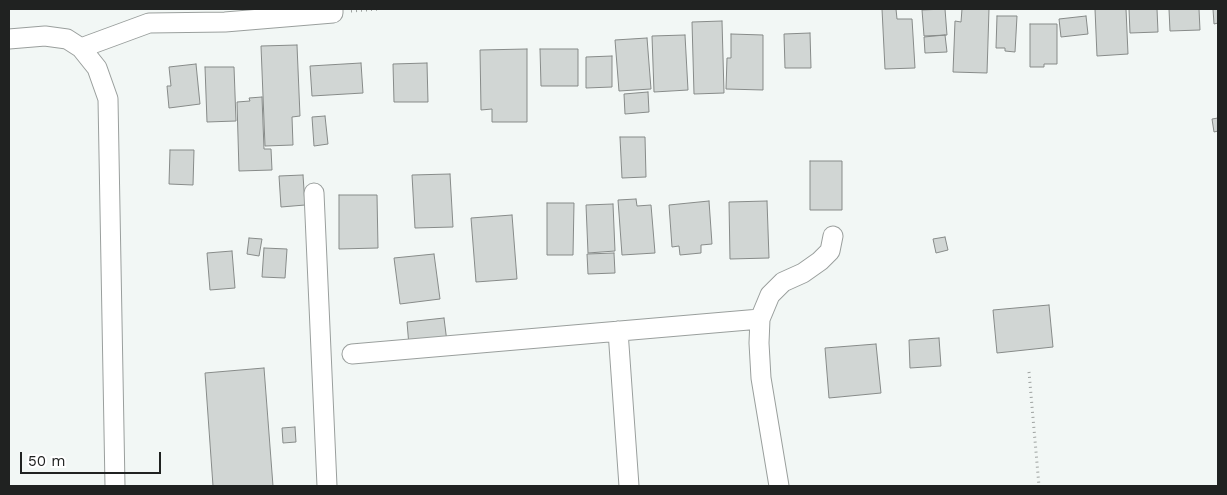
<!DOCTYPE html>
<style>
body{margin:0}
#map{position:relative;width:1227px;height:495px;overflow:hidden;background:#f2f7f5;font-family:"Work Sans",sans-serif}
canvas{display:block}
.frame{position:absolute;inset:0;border:10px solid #202221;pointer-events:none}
.scale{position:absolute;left:20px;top:452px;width:141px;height:22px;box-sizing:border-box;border:2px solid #202221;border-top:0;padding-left:6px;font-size:15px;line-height:18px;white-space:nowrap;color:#202221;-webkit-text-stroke:4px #fff;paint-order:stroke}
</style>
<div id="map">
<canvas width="1227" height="495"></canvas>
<div class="frame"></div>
<div class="scale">50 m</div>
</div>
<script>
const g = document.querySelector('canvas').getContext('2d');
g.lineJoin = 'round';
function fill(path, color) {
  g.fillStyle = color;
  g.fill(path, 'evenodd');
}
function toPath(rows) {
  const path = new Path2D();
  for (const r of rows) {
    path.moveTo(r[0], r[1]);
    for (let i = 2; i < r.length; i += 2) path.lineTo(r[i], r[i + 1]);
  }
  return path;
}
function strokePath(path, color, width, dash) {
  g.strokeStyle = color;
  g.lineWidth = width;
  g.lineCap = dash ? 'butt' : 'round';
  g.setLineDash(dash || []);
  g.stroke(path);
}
const building = toPath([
 [882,9,896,9,897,19,912,19,915,68,885,69,882,9],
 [945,9,947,35,924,36,922,10,945,9],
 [962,9,989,9,987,73,953,72,955,21,961,22,962,9],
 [1095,9,1126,9,1128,54,1097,56,1095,9],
 [1129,9,1157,9,1158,32,1130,33,1129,9],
 [1169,9,1199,9,1200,30,1170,31,1169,9],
 [1213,9,1218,9,1218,23,1214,24,1213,9],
 [997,16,1017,16,1015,52,1005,51,1005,48,996,48,997,16],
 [1086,16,1088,34,1061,37,1059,19,1086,16],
 [722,21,724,93,694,94,692,22,722,21],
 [1030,24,1057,24,1057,64,1044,64,1044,67,1030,67,1030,24],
 [810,33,811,68,785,68,784,34,810,33],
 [731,34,763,35,763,90,726,89,727,58,731,58,731,34],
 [685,35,688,90,654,92,652,36,685,35],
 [945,35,947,52,925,53,924,37,945,35],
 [647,38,651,89,619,91,615,40,647,38],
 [297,45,300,116,292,117,293,145,265,146,261,46,297,45],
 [527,49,527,122,492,122,492,109,481,110,480,50,527,49],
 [540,49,578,49,578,86,541,86,540,49],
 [612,56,612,87,586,88,586,57,612,56],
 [361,63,363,93,312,96,310,66,361,63],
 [427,63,428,102,394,102,393,64,427,63],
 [196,64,200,104,169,108,167,86,171,86,169,67,196,64],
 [205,67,234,67,236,121,207,122,205,67],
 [648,92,649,112,625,114,624,94,648,92],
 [262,97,264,149,271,149,272,170,239,171,237,102,250,101,249,98,262,97],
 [325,116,328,144,314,146,312,117,325,116],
 [1218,118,1218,131,1214,132,1212,119,1218,118],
 [620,137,645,137,646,177,622,178,620,137],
 [170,150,194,150,193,185,169,184,170,150],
 [810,161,842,161,842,210,810,210,810,161],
 [450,174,453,227,415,228,412,175,450,174],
 [303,175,305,205,281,207,279,176,303,175],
 [339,195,377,195,378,248,339,249,339,195],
 [636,199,637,206,651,205,655,253,622,255,618,200,636,199],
 [709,201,712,244,701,245,701,253,680,255,679,246,672,247,669,205,709,201],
 [767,201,769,258,730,259,729,202,767,201],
 [547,203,574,203,573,255,547,255,547,203],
 [613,204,615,251,588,253,586,205,613,204],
 [512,215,517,279,476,282,471,218,512,215],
 [945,237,948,250,936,253,933,239,945,237],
 [249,238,262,239,259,256,247,254,249,238],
 [264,248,287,249,285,278,262,277,264,248],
 [232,251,235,288,210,290,207,253,232,251],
 [614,253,615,273,588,274,587,254,614,253],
 [434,254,440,299,400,304,394,258,434,254],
 [1049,305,1053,347,997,353,993,310,1049,305],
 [444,318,447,342,409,346,407,322,444,318],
 [939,338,941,366,910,368,909,340,939,338],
 [876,344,881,393,829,398,825,348,876,344],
 [264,368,273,486,213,486,205,373,264,368],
 [295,427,296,442,283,443,282,428,295,427]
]);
fill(building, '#d1d6d4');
strokePath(building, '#878b89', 1);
const street = toPath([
 [9,39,45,36,67,39,81,48,97,68,108,99,115,486],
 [81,48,149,23,225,22,333,13,333,9],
 [314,193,327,486],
 [760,319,759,343,761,378,779,486],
 [618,331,629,486],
 [352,354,760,319,770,295,783,282,803,273,820,261,830,251,833,236]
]);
strokePath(street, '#9a9f9d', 21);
strokePath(toPath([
 [351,11,380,9],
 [1029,372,1039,486]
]), '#9ea2a0', 3, [1, 4]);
strokePath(street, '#fff', 19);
</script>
